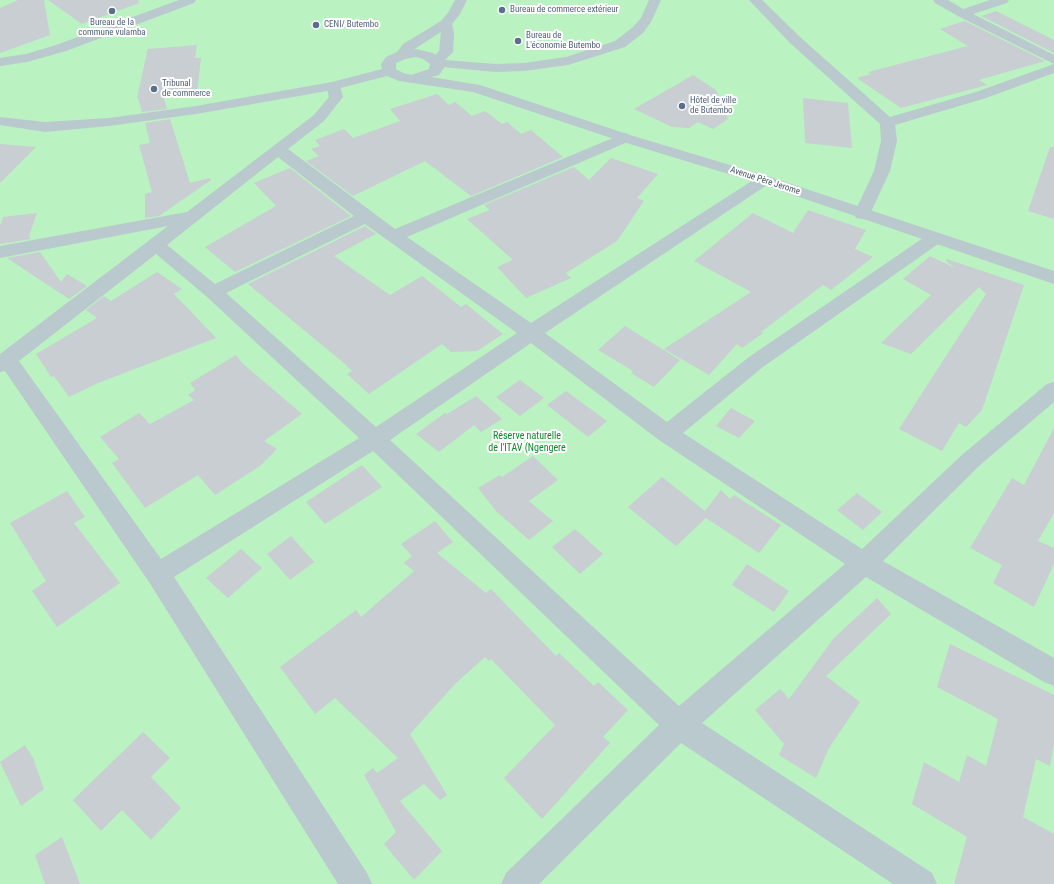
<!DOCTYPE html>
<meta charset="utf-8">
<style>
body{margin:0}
canvas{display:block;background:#f2eff0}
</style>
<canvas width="1054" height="884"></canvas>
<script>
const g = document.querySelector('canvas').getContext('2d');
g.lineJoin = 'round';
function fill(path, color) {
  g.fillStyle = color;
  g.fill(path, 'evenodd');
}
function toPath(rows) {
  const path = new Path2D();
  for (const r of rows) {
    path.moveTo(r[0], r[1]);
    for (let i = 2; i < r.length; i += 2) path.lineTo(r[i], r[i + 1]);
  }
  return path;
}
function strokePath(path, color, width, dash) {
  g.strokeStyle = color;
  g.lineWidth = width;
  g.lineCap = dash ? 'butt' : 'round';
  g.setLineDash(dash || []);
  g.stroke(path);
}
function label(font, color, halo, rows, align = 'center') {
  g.font = font + ' "Roboto Condensed",sans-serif';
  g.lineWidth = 4;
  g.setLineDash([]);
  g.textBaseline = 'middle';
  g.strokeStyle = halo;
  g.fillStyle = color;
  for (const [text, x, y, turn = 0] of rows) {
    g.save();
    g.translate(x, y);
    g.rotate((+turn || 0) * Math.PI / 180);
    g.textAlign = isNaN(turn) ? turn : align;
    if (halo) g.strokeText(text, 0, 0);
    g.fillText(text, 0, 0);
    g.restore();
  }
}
fill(toPath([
 [0,0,1054,0,1054,884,0,884]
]), '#baf2c2');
fill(toPath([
 [18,0,44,0,50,35,0,53,0,8],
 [48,0,138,0,139,3,82,24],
 [996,11,1054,40,1054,53,981,16],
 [965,21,1045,61,979,80,987,85,901,108,857,78,871,74,868,72,968,46,940,29],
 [197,45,195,58,201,58,197,93,163,96,167,109,142,112,138,98,137,98,148,48,148,49],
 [693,75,716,90,728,119,713,129,698,122,689,128,672,127,634,109],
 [437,94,449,105,455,102,472,116,485,111,502,124,507,122,521,134,531,130,563,157,471,196,425,161,353,196,306,161,319,156,311,149,320,146,315,140,344,129,353,138,400,121,390,109],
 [803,98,848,103,852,148,805,143],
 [170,119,190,183,210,178,211,180,159,216,145,218,145,194,152,192,139,145,150,143,145,123],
 [0,144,36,147,0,183],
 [1050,147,1054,147,1054,219,1028,211],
 [611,158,658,174,637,198,644,201,617,241,566,273,571,278,526,298,497,267,513,260,467,219,490,210,484,205,574,167,589,180],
 [290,168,351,216,235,272,205,247,276,206,254,183],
 [808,210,866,230,855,249,873,257,831,290,823,285,761,332,763,333,742,348,737,344,709,375,664,349,751,292,694,261,753,213,793,233],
 [37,213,29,236,31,239,0,244,0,226,3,217],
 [365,226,376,234,334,256,390,295,422,276,461,307,466,304,503,334,477,351,451,352,442,344,369,394,347,374,352,371,345,364,248,284],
 [40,252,61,282,67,274,87,286,69,299,7,258],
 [930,256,955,268,946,261,947,259,1024,285,982,410,966,427,959,423,942,451,899,429,986,294,979,287,911,354,881,343,931,295,903,279],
 [157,272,182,289,174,294,216,338,98,383,69,397,54,376,51,377,36,354,97,318,86,310,104,296,111,301],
 [625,326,680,360,654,387,631,373,633,371,598,350],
 [236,355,242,363,302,414,264,441,277,449,260,466,215,495,198,475,145,508,112,463,119,459,100,437,139,413,150,424,194,400,188,395,195,390,190,383],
 [520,380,544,398,520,416,496,397],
 [566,391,607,421,588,437,547,405],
 [476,396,502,419,481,432,474,425,439,452,416,434,445,413,447,414],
 [731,408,755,421,739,438,716,426],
 [1054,428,1054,513,1038,541,1054,548,1054,564,1034,607,993,583,1002,565,970,548,1012,478,1024,485],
 [533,456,558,480,529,501,553,521,529,540,496,511,478,488,500,475,502,477],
 [362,465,382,487,325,524,306,502],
 [662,477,705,511,721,490,730,499,734,495,781,525,759,553,706,518,676,546,628,507],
 [67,491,85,517,74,523,120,583,57,627,32,591,46,581,10,523],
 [857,493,882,512,863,530,837,510],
 [435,521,453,542,437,553,486,593,491,589,556,656,559,653,594,686,598,682,628,710,603,737,610,743,542,819,504,778,555,725,491,659,489,661,485,657,455,684,410,734,447,795,440,800,424,784,400,801,442,851,414,880,384,844,396,832,364,775,373,768,377,773,398,758,335,698,315,714,280,667,356,610,361,617,414,571,404,563,412,556,401,544],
 [575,529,603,554,580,574,552,547],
 [291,536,314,562,290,580,267,554],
 [241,549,262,568,228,598,206,578],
 [747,564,789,591,774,612,732,585],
 [877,598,891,614,826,676,860,702,829,748,816,778,779,755,784,744,755,710,780,689,789,699,834,638],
 [950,644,1054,695,1054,744,1050,766,1036,759,1023,817,1054,834,1054,884,954,884,967,837,912,804,924,762,959,782,967,755,986,766,998,719,937,687],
 [143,732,170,758,151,777,181,808,151,840,122,810,101,831,73,800],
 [25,745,33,758,44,789,21,806,0,762],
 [62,837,80,884,45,884,35,855]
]), '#c9ced2');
fill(toPath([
 [179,0,196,0,194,3,66,51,27,62,0,66,0,58,26,54,56,45,179,0],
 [455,0,467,0,460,14,452,24,454,33,453,52,445,60,495,64,524,63,566,57,615,41,633,27,641,18,649,0,661,0,651,22,643,33,625,47,568,65,524,71,495,72,432,66,429,61,439,51,441,32,413,50,407,58,397,58,395,55,403,44,441,21,448,13,455,0],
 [749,0,762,0,800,37,890,117,976,92,1054,64,958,16,935,3,933,0,948,0,963,9,990,0,1009,0,1007,3,973,14,1054,55,1054,73,986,98,895,125,897,141,890,171,870,214,868,218,862,219,856,218,854,214,874,171,881,141,880,124,790,43,749,0],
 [333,82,338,83,340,86,343,97,324,121,288,149,395,229,620,135,625,133,630,135,633,138,630,141,407,237,531,323,758,177,764,175,770,177,772,180,770,183,545,333,667,422,749,357,929,234,935,232,941,234,944,238,941,242,763,367,683,433,862,549,963,454,1047,384,1054,382,1054,402,979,466,883,561,1054,658,1054,686,1044,682,866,577,702,723,932,873,937,884,893,884,681,743,539,884,501,884,506,873,659,725,373,451,174,577,367,873,372,884,338,884,149,582,5,371,0,372,0,354,168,226,0,258,0,246,187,212,314,115,329,97,326,86,328,83,333,82],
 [278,157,354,216,215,284,167,245,278,157],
 [365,224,517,333,376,427,226,293,365,224],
 [156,254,206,296,359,438,161,559,19,361,156,254],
 [531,343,659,440,845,564,679,706,390,440,531,343]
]), '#bac9cd');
fill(toPath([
 [416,49,433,53,444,63,444,68,439,75,431,77,480,85,630,135,770,177,1054,271,1054,284,758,183,620,141,473,92,399,81,387,76,333,90,196,114,109,126,45,132,0,125,0,117,45,122,109,118,196,106,332,82,382,69,381,64,386,57,397,52,416,49],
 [416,57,423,59,430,64,429,69,411,75,403,73,396,69,396,63,405,59,416,57]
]), '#bac9cd');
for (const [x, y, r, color] of [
 [502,10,4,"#5c6f8a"],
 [112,11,4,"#5c6f8a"],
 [316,25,4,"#5c6f8a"],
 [518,41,4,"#5c6f8a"],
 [154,89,4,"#5c6f8a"],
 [682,106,4,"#5c6f8a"]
]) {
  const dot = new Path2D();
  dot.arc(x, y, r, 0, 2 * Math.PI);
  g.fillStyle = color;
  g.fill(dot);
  strokePath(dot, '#fff', 1.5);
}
label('9px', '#4e5e75', '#fff', [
 ["Bureau de commerce extérieur",510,10],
 ["Bureau de la",112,23,"center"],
 ["commune vulamba",112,33,"center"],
 ["CENI/ Butembo",324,25],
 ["Bureau de",526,36],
 ["L'économie Butembo",526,46],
 ["Tribunal",162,84],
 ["de commerce",162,94],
 ["Hôtel de ville",690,101],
 ["de Butembo",690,111]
], 'left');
label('9px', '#46595e', '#fff', [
 ["Avenue Père Jerome",765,181,18]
]);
label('10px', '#10862d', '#fff', [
 ["Réserve naturelle",527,436],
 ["de l'ITAV (Ngengere",527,448]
]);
</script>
